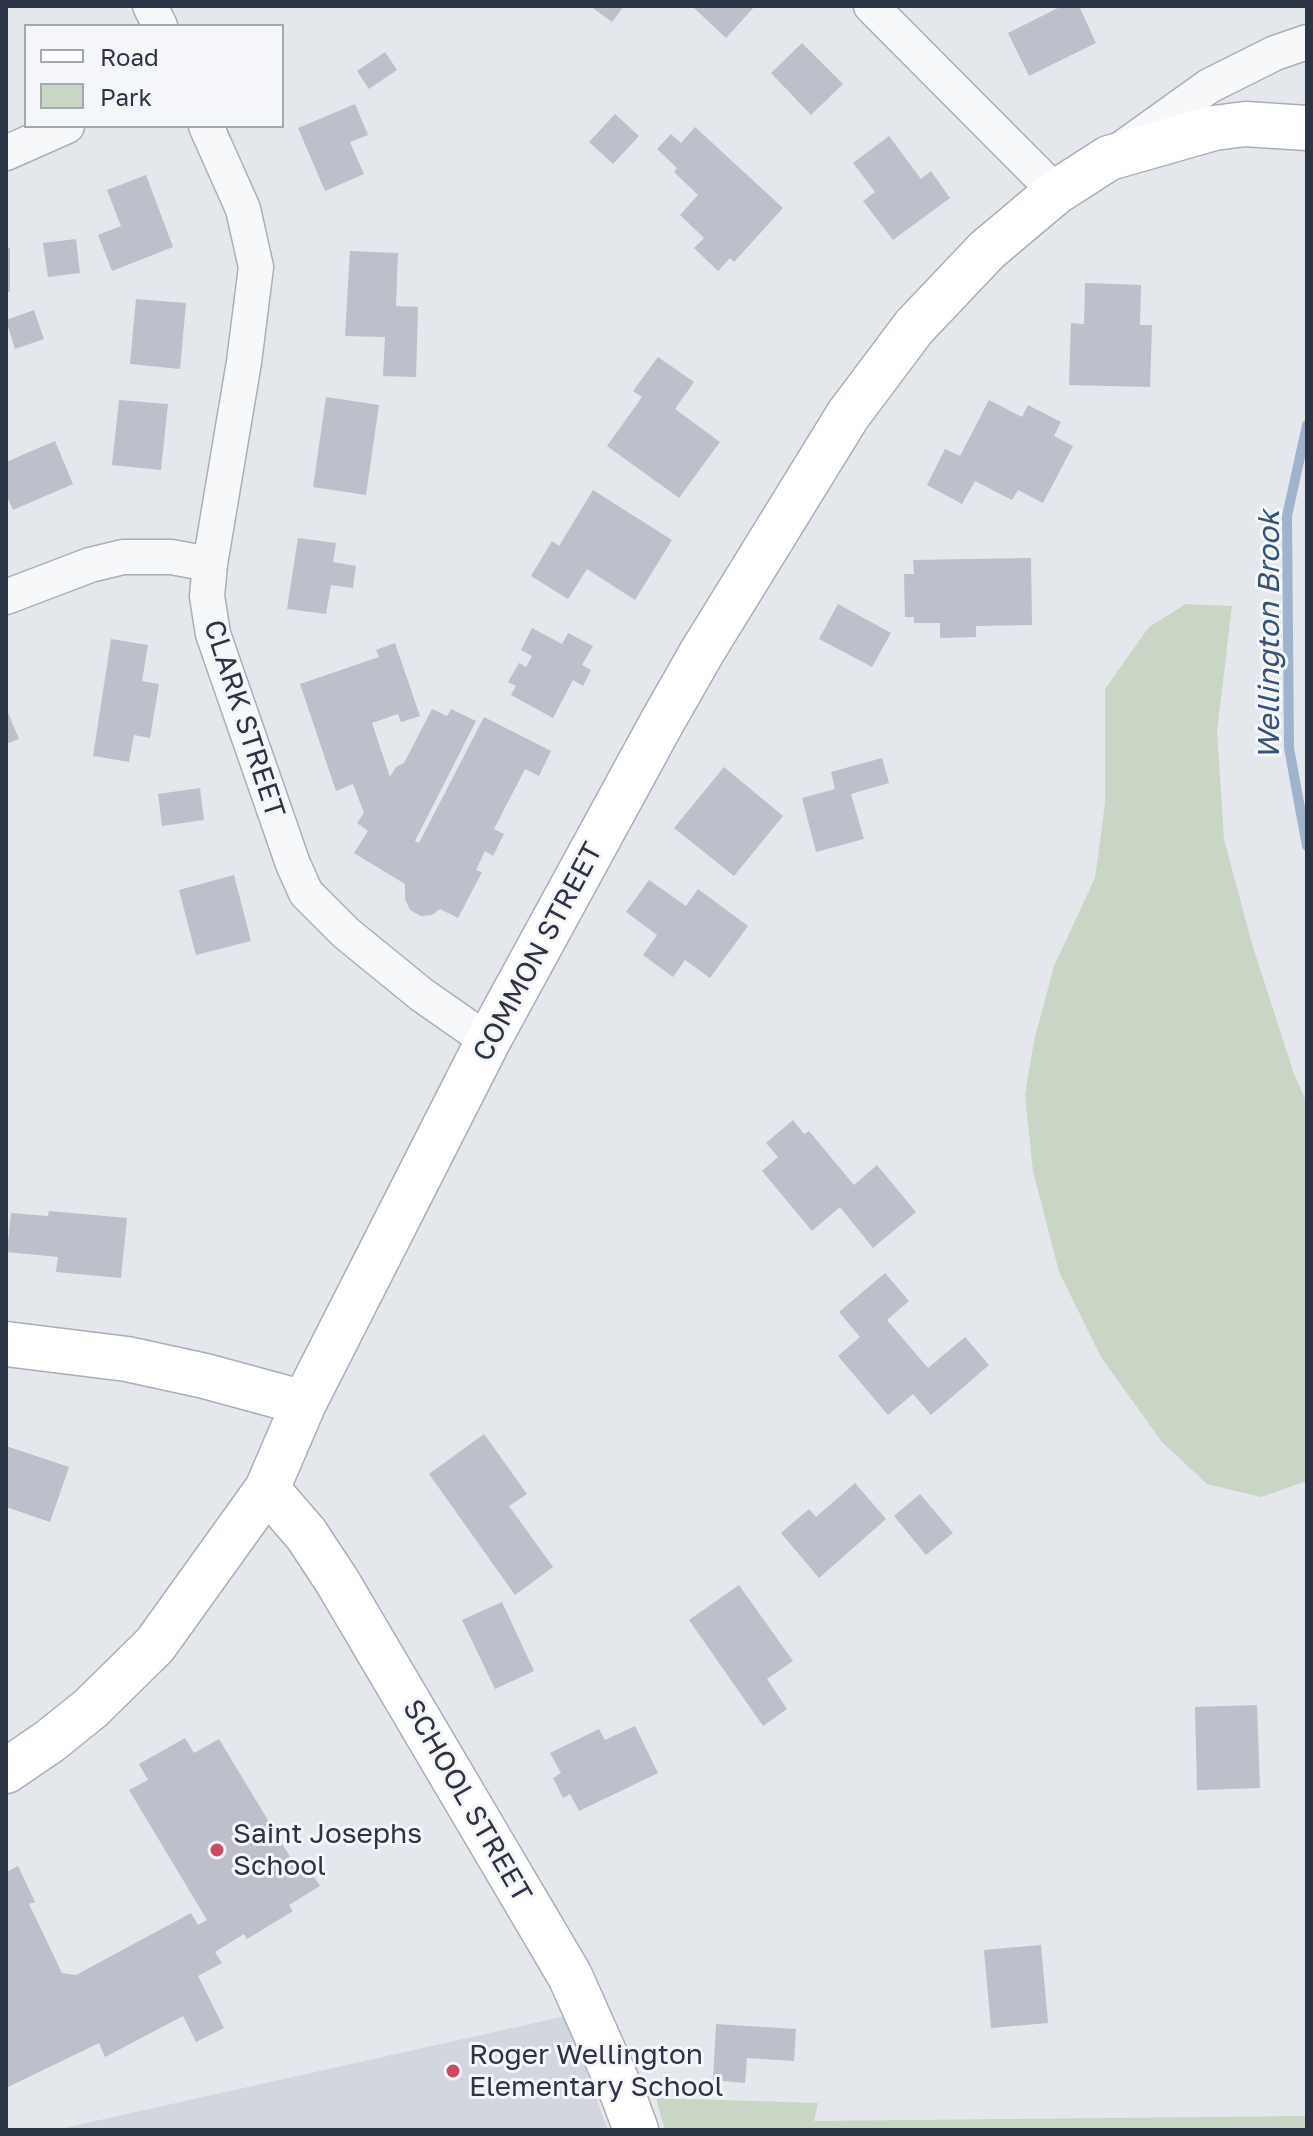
<!DOCTYPE html>
<style>
body{margin:0}
#map{position:relative;width:1313px;height:2136px;overflow:hidden;background:#e4e7ec;font-family:"Golos Text",sans-serif}
canvas{display:block}
.frame{position:absolute;inset:0;border:8px solid #2b3445;pointer-events:none}
.legend{position:absolute;left:24px;top:24px;width:260px;height:104px;box-sizing:border-box;background:#f4f6f9;border:2px solid #a4a8b1;margin:0;padding:10px 14px;list-style:none;font-size:24px;color:#2b3445}
.legend li{display:flex;align-items:center;gap:16px;height:40px}
.legend b{width:40px;border:2px solid #a4a8b1}
</style>
<div id="map">
<canvas width="1313" height="2136"></canvas>
<div class="frame"></div>
<ul class="legend">
<li><b style="height:10px;background:#fff"></b>Road</li>
<li><b style="height:22px;background:#c9d6c5"></b>Park</li>
</ul>
</div>
<script>
const g = document.querySelector('canvas').getContext('2d');
g.lineJoin = 'round';
function fill(path, color) {
  g.fillStyle = color;
  g.fill(path, 'evenodd');
}
function toPath(rows) {
  const path = new Path2D();
  for (const r of rows) {
    path.moveTo(r[0], r[1]);
    for (let i = 2; i < r.length; i += 2) path.lineTo(r[i], r[i + 1]);
  }
  return path;
}
function strokePath(path, color, width, dash) {
  g.strokeStyle = color;
  g.lineWidth = width;
  g.lineCap = dash ? 'butt' : 'round';
  g.setLineDash(dash || []);
  g.stroke(path);
}
function label(font, color, halo, rows, align = 'center') {
  g.font = font + ' "Golos Text",sans-serif';
  g.lineWidth = 6;
  g.setLineDash([]);
  g.textBaseline = 'middle';
  g.strokeStyle = halo;
  g.fillStyle = color;
  for (const [text, x, y, turn = 0] of rows) {
    g.save();
    g.translate(x, y);
    g.rotate((+turn || 0) * Math.PI / 180);
    g.textAlign = isNaN(turn) ? turn : align;
    if (halo) g.strokeText(text, 0, 0);
    g.fillText(text, 0, 0);
    g.restore();
  }
}
fill(toPath([
 [566,2016,608,2130,55,2130]
]), '#d2d6de');
fill(toPath([
 [1186,604,1232,606,1217,731,1224,839,1252,944,1294,1074,1307,1103,1307,1481,1261,1497,1207,1484,1162,1442,1101,1357,1059,1272,1033,1171,1025,1095,1034,1041,1054,966,1095,878,1105,803,1105,689,1149,627],
 [656,2098,818,2103,814,2121,1307,2116,1307,2130,665,2130]
]), '#c9d6c5');
strokePath(toPath([
 [1307,425,1287,516,1289,748,1307,846]
]), '#9fb4cc', 10);
fill(toPath([
 [590,6,624,6,612,22],
 [692,6,755,6,726,38],
 [1062,6,1079,6,1096,43,1029,76,1008,33],
 [802,43,843,84,811,115,771,73],
 [385,52,397,70,369,89,357,71],
 [355,104,368,135,350,142,364,174,325,191,298,128],
 [615,114,639,136,613,164,589,142],
 [695,127,783,208,734,262,730,258,718,271,694,248,704,238,680,215,698,195,674,172,677,168,657,149,671,134,681,143],
 [889,136,921,179,931,171,950,198,893,240,863,201,875,192,853,163],
 [146,175,173,247,112,271,98,235,121,226,107,190],
 [76,239,80,273,48,277,43,243],
 [6,248,10,248,10,292,6,292],
 [350,251,398,253,396,306,418,307,416,377,383,376,385,337,345,336],
 [1085,283,1141,285,1140,325,1152,325,1150,387,1069,385,1071,323,1084,324],
 [136,299,186,303,180,369,130,364],
 [34,310,44,339,15,349,6,320],
 [658,357,694,382,675,409,720,442,679,498,607,446,642,397,633,391],
 [326,397,379,405,366,495,313,487],
 [119,400,168,404,161,470,112,465],
 [989,400,1022,417,1028,405,1061,422,1054,436,1073,446,1043,503,1018,490,1012,500,975,481,962,504,927,485,945,449,960,456],
 [55,441,73,484,13,510,6,494,6,462],
 [593,490,672,540,635,600,587,569,568,599,531,576,552,541,559,546],
 [298,538,336,543,333,562,356,566,353,588,331,585,326,614,287,609],
 [1031,558,1032,625,976,626,976,637,940,638,940,623,914,623,914,617,905,617,904,574,914,574,913,560],
 [838,604,891,633,872,667,819,639],
 [532,628,562,644,568,633,593,646,582,665,591,670,583,686,573,680,553,718,511,695,516,686,508,682,519,663,526,667,532,656,521,650],
 [111,639,148,645,142,681,159,684,150,738,134,735,129,762,93,756],
 [395,643,420,716,401,722,398,714,372,723,390,777,396,767,404,763,432,709,447,716,451,709,476,721,415,841,419,843,484,717,551,751,539,776,525,769,494,829,504,834,493,856,485,851,476,870,482,872,458,918,440,909,432,915,421,916,410,910,405,899,405,884,354,853,368,831,357,823,364,813,353,784,336,791,300,684,379,657,376,650],
 [6,708,19,739,6,744],
 [882,758,889,783,851,794,864,839,816,852,802,798,835,789,831,772],
 [724,767,783,816,734,876,674,828],
 [200,788,204,820,162,826,158,794],
 [234,875,251,941,196,955,179,890],
 [649,880,686,906,698,889,748,926,710,978,685,960,673,977,643,955,657,935,626,912],
 [793,1120,804,1134,809,1131,854,1185,877,1165,916,1212,873,1248,840,1207,812,1231,762,1171,778,1157,766,1143],
 [49,1211,127,1218,121,1278,56,1272,58,1257,7,1252,11,1213,48,1216],
 [885,1273,909,1301,887,1320,928,1368,965,1337,989,1365,931,1415,913,1394,888,1415,838,1356,860,1337,839,1312],
 [484,1434,527,1494,509,1506,553,1567,515,1595,429,1474],
 [6,1446,69,1467,50,1522,6,1507],
 [855,1483,886,1519,819,1578,781,1533,809,1509,816,1517],
 [920,1494,953,1533,926,1555,894,1516],
 [739,1585,793,1661,767,1679,787,1709,763,1726,689,1620],
 [502,1602,534,1671,495,1689,462,1620],
 [1257,1705,1260,1788,1197,1790,1195,1707],
 [635,1726,658,1773,579,1811,570,1794,563,1798,553,1778,561,1773,550,1753,599,1729,605,1740],
 [185,1738,194,1753,219,1739,295,1865,303,1860,320,1886,289,1905,293,1911,247,1939,244,1934,215,1952,222,1963,198,1976,224,2028,196,2042,183,2016,105,2057,99,2043,6,2088,6,1872,18,1866,35,1902,29,1904,62,1973,76,1975,191,1913,198,1925,207,1920,129,1790,148,1780,139,1764],
 [1041,1945,1048,2023,991,2028,984,1950],
 [716,2024,796,2029,794,2061,747,2058,745,2083,713,2080]
]), '#bbc0ca');
const street = toPath([
 [150,6,160,26],
 [871,6,1056,192],
 [206,126,243,209,256,267,244,362,210,564,207,596,213,634,293,864,306,893,346,933,422,995,488,1041],
 [1121,149,1209,86,1275,53,1307,42],
 [6,153,67,126],
 [6,597,90,565,123,557,171,557,210,564]
]);
const secondary = toPath([
 [6,1344,127,1359,205,1376,304,1403],
 [267,1489,306,1534,337,1581,570,1976,623,2095,636,2130],
 [6,1771,50,1741,91,1708,155,1645,267,1489,304,1403,488,1041,661,724,702,652,848,415,914,327,987,250,1056,192,1109,158,1214,128,1245,124,1307,128]
]);
strokePath(street, '#a9aeb7', 37);
strokePath(secondary, '#a9aeb7', 47);
strokePath(street, '#f7f8fa', 34);
strokePath(secondary, '#fff', 44);
for (const [x, y, r, color] of [
 [217,1850,8,"#d1495b"],
 [453,2071,8,"#d1495b"]
]) {
  const dot = new Path2D();
  dot.arc(x, y, r, 0, 2 * Math.PI);
  g.fillStyle = color;
  g.fill(dot);
  strokePath(dot, '#f4f6f9', 3);
}
label('28px', '#2b3445', '#f4f6f9', [
 ["CLARK STREET",244,719,72],
 ["COMMON STREET",538,952,-62],
 ["SCHOOL STREET",467,1801,60]
]);
label('28px', '#2b3445', '#f4f6f9', [
 ["Saint Josephs",233,1834],
 ["School",233,1866],
 ["Roger Wellington",469,2055],
 ["Elementary School",469,2087]
], 'left');
label('italic 30px', '#34527a', '#f4f6f9', [
 ["Wellington Brook",1269,635,-90]
]);
</script>
